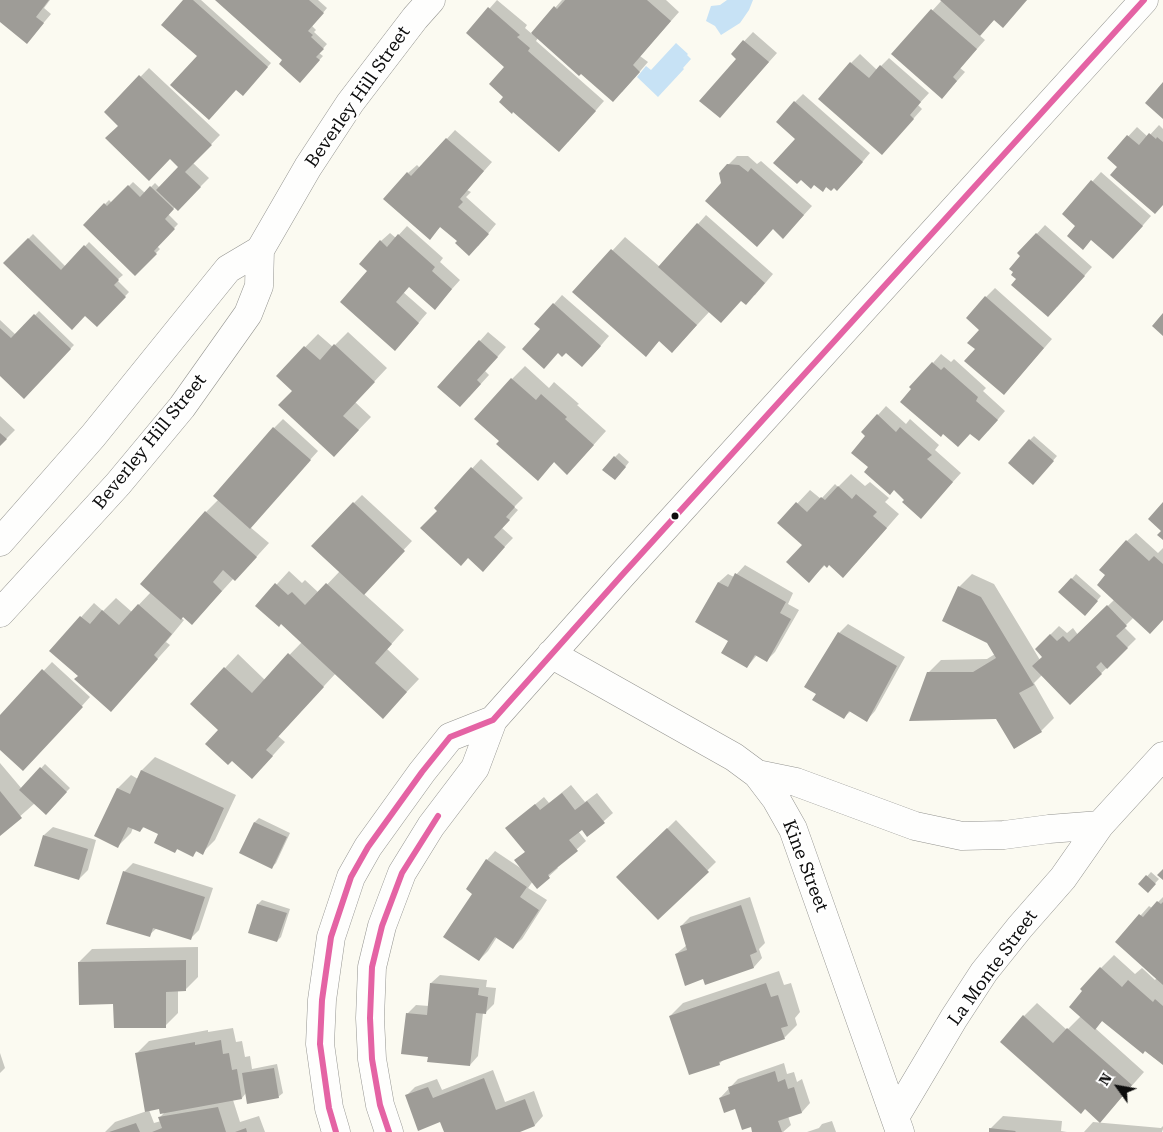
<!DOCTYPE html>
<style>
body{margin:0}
#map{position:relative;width:1163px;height:1132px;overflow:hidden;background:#fbfaf1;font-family:"Roboto Serif",serif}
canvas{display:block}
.north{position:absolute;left:1093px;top:1062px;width:50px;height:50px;-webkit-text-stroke:4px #fff;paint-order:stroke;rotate:302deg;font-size:14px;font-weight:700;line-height:20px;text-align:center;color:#0d0d0d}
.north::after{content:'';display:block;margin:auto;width:18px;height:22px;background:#0d0d0d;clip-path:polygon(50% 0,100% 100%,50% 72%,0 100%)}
</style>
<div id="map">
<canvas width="1163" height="1132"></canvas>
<div class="north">N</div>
</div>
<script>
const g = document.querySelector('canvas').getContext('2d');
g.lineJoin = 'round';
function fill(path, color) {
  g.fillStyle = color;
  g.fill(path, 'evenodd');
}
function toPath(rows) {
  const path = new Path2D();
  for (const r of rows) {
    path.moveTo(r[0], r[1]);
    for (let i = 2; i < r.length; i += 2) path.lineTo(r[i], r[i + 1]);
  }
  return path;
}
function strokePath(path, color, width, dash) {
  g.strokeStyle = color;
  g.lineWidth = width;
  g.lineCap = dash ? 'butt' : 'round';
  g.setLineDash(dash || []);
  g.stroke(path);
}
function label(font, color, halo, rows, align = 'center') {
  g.font = font + ' "Roboto Serif",serif';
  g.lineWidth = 5;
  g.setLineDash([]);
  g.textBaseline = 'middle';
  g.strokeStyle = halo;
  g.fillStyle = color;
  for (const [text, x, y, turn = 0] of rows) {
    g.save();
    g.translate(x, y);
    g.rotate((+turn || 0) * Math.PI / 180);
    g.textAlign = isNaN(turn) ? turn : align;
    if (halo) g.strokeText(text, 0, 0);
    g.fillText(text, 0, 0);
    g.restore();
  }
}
fill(toPath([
 [727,0,753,0,749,10,740,23,721,35,715,26,706,21,711,6,720,5],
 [676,43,688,54,687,55,691,59,683,68,684,69,658,97,637,77,646,66,651,70]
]), '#c7e2f5');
fill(toPath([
 [0,0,50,0,44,8,51,14,35,33,0,20],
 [185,0,201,0,271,63,243,94,198,56],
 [217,0,318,0,327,8,312,26,316,30,314,32,327,44,319,53,323,56,300,81,284,60],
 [497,0,527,25,525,28,532,34,562,0,666,0,679,12,640,56,648,62,622,92,538,38,536,41,604,101,568,142,505,97,506,67,468,33],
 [942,0,1027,0,995,19,979,35,985,40,960,68,965,72,942,98,893,54],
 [753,32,777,53,728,108,737,59,732,54],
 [860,54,877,70,889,58,929,93,918,105,922,109,890,145,851,63],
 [149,68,220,135,193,163,209,178,178,209,176,206,168,214,178,224,157,246,160,249,135,274,85,225,109,200,112,203,133,182,145,193,155,183,160,188,180,167,170,157,120,126,106,112],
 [803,94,870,153,846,181,834,186,827,186,823,191,797,138,795,102],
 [1159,125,1163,129,1163,204,1108,158,1137,127,1148,137],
 [455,130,492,162,467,190,471,192,466,197,496,224,478,246,459,241,441,226,438,229,408,173,417,165,420,168],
 [737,156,748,156,757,164,761,161,812,206,792,228,722,183,728,165],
 [1101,172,1151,216,1122,249,1077,225,1063,214],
 [706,215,773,274,755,295,710,311,672,352,660,340,646,355,574,292,625,237,660,267],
 [1045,225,1092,267,1057,307,1018,279,1022,256,1019,253],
 [407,226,443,258,440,262,460,280,443,299,409,286,403,292,427,313,403,341,369,271,381,241,390,233,396,238],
 [33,234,66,267,89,242,123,275,117,280,129,292,97,326,85,314,5,263],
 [995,288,1052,339,1012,385,977,349,986,297],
 [562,295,609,336,591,357,542,329,554,304],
 [39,311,74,345,24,397,0,374,0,320,16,335],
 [348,332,387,368,355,402,371,417,347,442,277,376,318,334,333,347],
 [488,332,506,347,485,371,489,375,469,397,439,387],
 [941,354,951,362,954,359,986,388,983,391,1005,411,988,431,933,363],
 [525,366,549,388,554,382,579,404,577,405,606,431,580,460,555,461,550,466,512,379],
 [886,406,906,424,910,419,939,445,935,450,961,473,929,508,906,500,870,467,867,436,878,415],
 [0,416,15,430,0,445],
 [283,419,318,451,250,527,269,543,248,566,234,578,192,624,184,616,181,618,184,620,166,642,170,645,111,710,79,676,51,650,94,603,103,611,116,598,132,612,151,592,206,512,219,499,274,428],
 [1034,436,1057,456,1037,479,1030,440],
 [619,453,629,462,619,475,615,457],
 [481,459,523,498,514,507,518,510,502,528,513,538,491,561,435,508],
 [851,474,865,486,870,482,889,498,885,502,899,514,856,563,825,565,809,581,803,545,779,523,810,490,821,499,835,484,838,487],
 [362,495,412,541,363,593,404,630,387,649,419,679,383,717,336,673,278,736,285,742,265,764,220,730,192,704,238,654,265,680,302,642,281,623,257,606,289,571,302,583,305,580,319,593,340,571,354,503],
 [1136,533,1158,553,1163,548,1163,619,1134,617,1124,627,1136,639,1070,704,1042,675,1034,683,1054,718,1041,731,997,718,928,673,941,660,987,659,995,654,959,587,972,574,994,584,1040,660,1043,657,1036,649,1059,626,1067,633,1073,628,1078,635,1114,600,1107,575,1127,541],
 [745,565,793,593,788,604,799,610,775,652,766,661,757,655,747,667,730,640,697,621,719,582,728,574,734,577],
 [1076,574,1101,596,1089,610,1060,592],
 [848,624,905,657,875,711,867,720,851,711,844,717,839,633],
 [52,662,90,697,32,761,0,748,0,717],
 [155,757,236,795,215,840,202,853,197,851,193,855,178,848,175,852,159,833,145,826,140,831,133,828,131,833,118,846,96,836,118,788,131,775,138,779,142,770],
 [0,763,22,789,45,764,70,788,46,813,35,803,0,834],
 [571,785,585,802,597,793,613,813,588,835,583,828,578,831,586,841,557,867,558,868,537,887,533,881,528,888,547,900,522,939,513,947,497,937,488,951,479,960,474,893,487,860,495,851,522,869,516,861,526,851,507,828,544,797,549,803],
 [259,818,290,833,276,863,272,867,241,852,255,822],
 [676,820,716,862,658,919,618,877],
 [53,827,96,840,88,870,79,879,44,835],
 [133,863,213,888,199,930,190,939,157,928,149,935,124,872],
 [1151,872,1159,879,1148,891,1140,884],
 [750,897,765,943,759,949,762,958,754,967,676,954,687,945,681,926,690,917],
 [1163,897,1163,1064,1103,1020,1095,1028,1144,1072,1112,1108,1024,1016,1037,1003,1067,1030,1081,1016,1101,968,1114,955,1135,974,1142,968,1155,980,1157,978,1117,942,1149,906,1152,908],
 [262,900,290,909,281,937,277,941,258,904],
 [198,947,198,977,185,990,178,990,178,1013,165,1026,114,1003,79,962,92,949],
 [779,971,784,985,791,983,800,1012,795,1018,797,1025,784,1038,724,1059,719,1064,670,1016,683,1003],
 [440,975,487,980,486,987,496,988,494,1004,485,1013,483,1013,478,1056,470,1065,407,1014,416,1005,429,1006,431,983],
 [233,1028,236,1042,242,1041,245,1057,250,1056,252,1069,277,1064,283,1093,278,1097,246,1093,242,1098,233,1100,240,1122,259,1116,265,1132,105,1132,115,1122,147,1111,136,1054,149,1041,208,1030,208,1032],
 [160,1108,165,1112,160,1117,161,1121,154,1123,149,1110],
 [0,1053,5,1068,0,1073],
 [784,1063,787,1074,794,1072,797,1082,802,1079,810,1103,802,1112,788,1116,791,1125,783,1132,754,1132,752,1126,736,1107,720,1098,738,1079],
 [493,1070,505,1102,534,1091,543,1116,535,1125,516,1132,446,1132,441,1120,406,1096,415,1087,437,1079,442,1090],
 [1003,1116,1062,1121,1061,1131,1067,1132,990,1132,990,1129],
 [832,1121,836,1132,807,1132,819,1128,822,1124],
 [1093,1122,1161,1128,1163,1126,1163,1129,1162,1132,1084,1132]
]), '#0003');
fill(toPath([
 [0,0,49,0,36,17,44,23,27,44,0,22],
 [183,0,193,0,268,67,243,96,236,90,209,120,170,85,197,56,161,25],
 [215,0,309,0,324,13,308,31,313,35,311,37,324,49,316,57,320,60,300,83,279,64,282,60],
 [565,0,647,0,671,21,633,65,640,72,613,102,581,74,579,76,531,33,554,6,557,9],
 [940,0,1027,0,1003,28,994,20,980,36],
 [488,7,520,35,517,37,530,48,528,51,596,111,559,152,513,112,512,114,499,102,503,97,489,84,504,67,466,33],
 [931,9,977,49,953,77,957,81,942,99,891,54],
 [743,40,769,62,720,118,699,101,736,59,731,54],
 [850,62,869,78,880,65,921,102,910,115,914,119,882,155,818,99],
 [139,75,212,145,185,172,201,187,178,211,156,190,178,167,170,159,149,181,105,138,118,126,104,112],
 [1163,82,1163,119,1145,103],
 [794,101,863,162,837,191,834,188,831,191,826,187,823,192,814,185,811,189,801,180,797,184,773,163,795,139,776,122],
 [1149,133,1156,139,1157,137,1163,142,1163,205,1155,214,1110,175,1117,167,1107,158,1127,135,1139,145],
 [446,138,484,171,460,199,463,202,458,207,489,234,469,256,455,243,457,241,440,227,430,240,383,199,407,172,411,176],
 [727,164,739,165,748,172,751,168,804,215,783,239,773,229,757,247,705,201,721,183,719,173],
 [1091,180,1143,226,1113,259,1091,240,1083,250,1067,236,1075,226,1062,214],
 [128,185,140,197,150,186,174,209,165,219,175,229,154,251,157,254,135,276,83,225,104,203,107,206],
 [697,223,765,283,746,305,741,301,721,323,658,267],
 [1036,233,1085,276,1048,317,1011,285,1016,279,1011,275,1013,272,1009,269,1020,256,1017,253],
 [398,234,435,267,432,271,452,289,435,310,409,287,396,302,419,323,395,351,340,302,367,271,359,264,380,240,387,247],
 [28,238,61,270,84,245,119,280,114,285,126,297,97,327,85,316,72,330,3,263],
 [611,249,697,325,672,353,659,341,646,357,572,292],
 [985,296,1044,348,1004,395,964,361,975,349,967,343,979,330,966,318],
 [553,303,601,346,582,367,566,353,562,357,558,353,544,369,522,349,540,329,534,324],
 [1163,313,1163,336,1152,326],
 [34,314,71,349,24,399,0,376,0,328,11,338],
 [479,340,498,357,477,380,481,384,460,407,437,387],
 [334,344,375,382,343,416,359,430,334,457,278,405,292,391,276,376,304,346,320,360],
 [932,362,941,370,944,367,978,397,976,401,998,420,979,441,970,434,958,447,943,434,941,437,900,402,911,389,909,387],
 [511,378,536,400,541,394,567,417,565,419,594,445,567,475,554,462,538,481,496,444,499,441,474,419],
 [877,414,896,432,900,427,932,455,927,459,953,482,921,519,902,502,904,500,894,490,890,495,864,472,868,467,851,453,865,436,861,432],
 [273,427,311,460,250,529,213,496],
 [0,433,7,439,0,446],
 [1029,439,1054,461,1033,485,1008,463],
 [614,456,626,467,615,480,602,470],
 [471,467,515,507,506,517,510,520,494,537,505,547,483,572,468,558,461,566,420,528,437,511,434,508],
 [838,486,852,499,856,494,877,512,873,516,887,528,843,578,829,565,827,568,824,565,809,583,786,562,802,545,777,523,796,502,807,512,821,497,825,500],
 [353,502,405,551,364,595,311,546],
 [1163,502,1163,540,1157,535,1161,531,1148,519],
 [205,511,257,557,235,581,223,570,213,582,222,591,192,625,183,617,181,620,140,584],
 [1126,540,1149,561,1154,556,1163,564,1163,620,1150,634,1097,585,1105,575,1099,570],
 [735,573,786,602,780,613,791,619,767,662,755,655,747,668,721,653,728,641,695,622,718,582,728,587],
 [1071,578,1098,601,1085,616,1058,592],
 [275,583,288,595,292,592,305,605,326,583,392,644,375,663,407,692,383,719,281,624,279,627,255,606],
 [958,586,981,597,1034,685,1019,693,1042,732,1014,749,996,719,909,721,927,672,973,672,996,658,987,643,942,621],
 [138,604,172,634,154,655,158,659,111,712,74,679,78,676,49,651,80,616,90,624,102,610,119,625],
 [1107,605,1127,626,1116,636,1128,648,1107,669,1101,662,1096,667,1102,674,1070,705,1032,666,1042,657,1035,649,1050,634,1057,641,1063,636,1069,642],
 [838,632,897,666,867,722,849,711,844,719,812,700,816,694,804,687],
 [288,653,324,687,266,750,273,756,252,779,232,761,228,765,205,744,218,730,190,704,224,667,252,693],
 [42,669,83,707,23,771,0,750,0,715],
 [40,767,67,792,46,815,19,790],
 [141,770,224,808,203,855,196,851,193,857,177,849,175,853,154,843,158,834,143,827,140,832,128,827,118,848,94,836,117,788,130,794],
 [0,791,22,818,0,836],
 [562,793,575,810,587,801,605,823,587,837,582,830,569,840,578,851,548,875,550,878,537,889,514,860,525,852,505,828,535,804,540,810],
 [254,822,287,837,272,869,239,853],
 [667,828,709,872,658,920,616,877],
 [43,835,88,849,79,880,34,866],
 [486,859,527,887,520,897,539,910,513,949,495,937,479,961,443,937,472,894,466,889],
 [1163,869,1163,880,1157,875],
 [123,871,205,897,191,940,153,928,150,937,106,924],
 [1146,875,1156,884,1148,893,1138,884],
 [1157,901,1161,904,1163,902,1163,985,1115,942,1139,914,1143,917],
 [257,904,287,913,277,942,248,933],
 [741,905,757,952,750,955,754,968,705,985,703,979,685,986,675,954,687,950,680,926],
 [186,960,186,991,166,992,166,1028,114,1028,113,1004,79,1005,78,962],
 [1100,967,1122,987,1128,980,1153,1002,1155,999,1163,1006,1163,1065,1145,1051,1143,1054,1102,1021,1095,1030,1069,1007,1082,991,1080,989],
 [430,983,479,988,478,995,488,997,486,1014,476,1013,470,1066,427,1062,428,1057,401,1054,406,1013,427,1015],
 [766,983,771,997,778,995,788,1026,781,1028,785,1039,719,1062,720,1065,689,1075,669,1016],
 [1023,1015,1053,1043,1067,1028,1132,1085,1100,1123,1085,1109,1081,1114,1000,1042],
 [221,1040,223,1054,229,1053,232,1070,237,1069,242,1099,160,1114,159,1109,145,1112,135,1053,195,1042,195,1045],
 [274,1068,279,1098,247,1104,242,1073],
 [775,1071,778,1082,785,1079,788,1089,794,1087,802,1113,778,1121,782,1132,752,1132,751,1127,742,1130,735,1109,724,1113,719,1098,730,1094,728,1087],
 [484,1078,496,1110,525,1099,535,1126,520,1132,444,1132,440,1122,418,1131,405,1095,428,1087,433,1098],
 [218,1107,226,1132,152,1132,162,1128,158,1117],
 [136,1123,140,1132,109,1132],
 [246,1128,247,1132,235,1132],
 [989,1128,1016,1131,1015,1132,989,1132]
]), '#9e9c97');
const minor = toPath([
 [0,542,93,436,228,269,260,250],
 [0,613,118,484,182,407,248,314,259,286,260,250,308,167,350,103,415,18,431,0],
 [551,654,734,757,757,774,776,799,793,829,900,1132],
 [757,774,796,782,915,826,962,836,1004,835,1049,829,1100,825],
 [895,1117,954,1018,984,972,1020,927,1063,878,1100,825,1163,756],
 [336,1132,329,1108,320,1044,322,1000,331,937,351,877,368,847,422,772,450,737,493,720],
 [389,1132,380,1105,372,1059,370,1018,372,967,382,926,402,873,431,826,475,768,493,720,622,575,1144,0]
]);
strokePath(minor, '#949490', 29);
strokePath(minor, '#fefefd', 28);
strokePath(toPath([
 [336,1132,329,1108,320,1044,322,1000,331,937,351,877,368,847,422,772,450,737,493,720,622,575,1144,0],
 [389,1132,380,1105,372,1059,370,1018,372,967,382,926,402,873,438,816]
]), '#e463a4', 6);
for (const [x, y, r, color] of [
 [675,516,4.5,"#0d0d0d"]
]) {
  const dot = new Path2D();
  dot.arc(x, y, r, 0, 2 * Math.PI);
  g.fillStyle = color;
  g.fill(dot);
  strokePath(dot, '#fff', 2);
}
label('18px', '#0d0d0d', '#fff', [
 ["Beverley Hill Street",358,97,-55],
 ["Beverley Hill Street",150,442,-51],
 ["Kine Street",805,866,69],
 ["La Monte Street",993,968,-54]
]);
</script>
